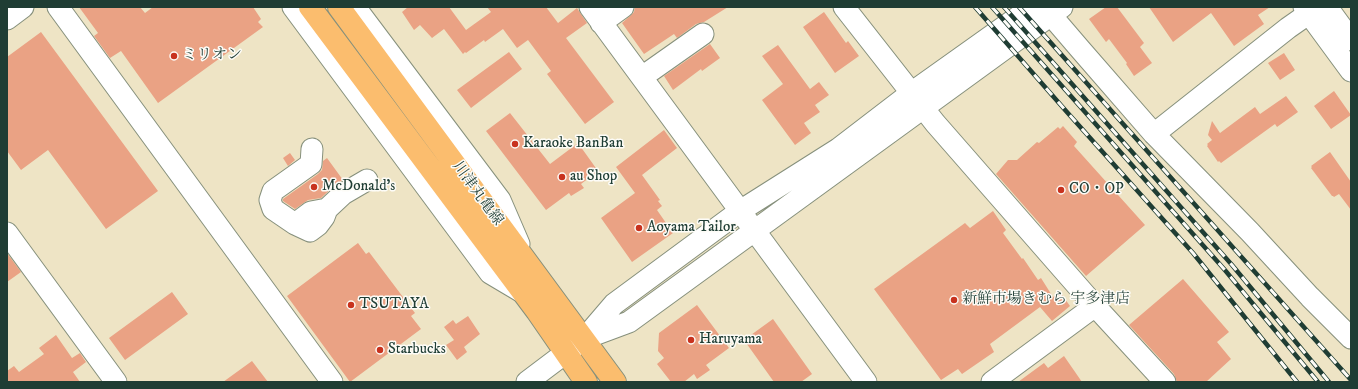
<!DOCTYPE html>
<meta charset="utf-8">
<style>
body{margin:0}
#map{position:relative;width:1358px;height:389px;overflow:hidden;background:#eee4c5;font-family:"IM FELL DW Pica",serif}
canvas{display:block}
.frame{position:absolute;inset:0;border:8px solid #1f3d34;pointer-events:none}
</style>
<div id="map">
<canvas width="1358" height="389"></canvas>
<div class="frame"></div>
</div>
<script>
const g = document.querySelector('canvas').getContext('2d');
g.lineJoin = 'round';
function fill(path, color) {
  g.fillStyle = color;
  g.fill(path, 'evenodd');
}
function toPath(rows) {
  const path = new Path2D();
  for (const r of rows) {
    path.moveTo(r[0], r[1]);
    for (let i = 2; i < r.length; i += 2) path.lineTo(r[i], r[i + 1]);
  }
  return path;
}
function strokePath(path, color, width, dash) {
  g.strokeStyle = color;
  g.lineWidth = width;
  g.lineCap = dash ? 'butt' : 'round';
  g.setLineDash(dash || []);
  g.stroke(path);
}
function label(font, color, halo, rows, align = 'center') {
  g.font = font + ' "IM FELL DW Pica","Noto Serif JP",serif';
  g.lineWidth = 3;
  g.setLineDash([]);
  g.textBaseline = 'middle';
  g.strokeStyle = halo;
  g.fillStyle = color;
  for (const [text, x, y, turn = 0] of rows) {
    g.save();
    g.translate(x, y);
    g.rotate((+turn || 0) * Math.PI / 180);
    g.textAlign = isNaN(turn) ? turn : align;
    if (halo) g.strokeText(text, 0, 0);
    g.fillText(text, 0, 0);
    g.restore();
  }
}
fill(toPath([
 [79,7,140,7,145,13,153,7,253,7,261,19,258,22,263,27,158,103,121,51,110,58,94,36,98,33],
 [408,7,449,7,466,30,491,12,487,7,546,7,558,23,577,8,587,23,566,38,614,102,585,124,547,74,551,71,528,40,517,48,503,29,485,42,484,40,466,53,465,52,463,54,444,29,432,38,420,25,414,30,402,12],
 [635,7,728,7,704,22,696,24,677,38,674,34,644,54,622,23,630,16,634,12],
 [1106,7,1117,7,1144,43,1140,47,1152,63,1134,76,1126,64,1127,63,1109,39,1106,42,1089,19],
 [1149,7,1270,7,1258,15,1264,24,1234,46,1211,13,1173,42],
 [824,12,846,43,848,41,859,56,835,73,803,27],
 [41,32,158,191,106,229,48,150,21,170,7,151,7,57],
 [710,44,720,58,702,71,701,69,673,90,664,76],
 [778,45,810,89,819,82,829,95,815,105,820,112,804,123,811,133,795,145,762,100,783,84,762,56],
 [509,52,522,69,471,108,457,90],
 [1284,53,1295,70,1280,80,1268,63],
 [1334,91,1351,115,1331,129,1314,106],
 [1286,96,1298,112,1277,127,1275,124,1221,163,1219,161,1218,162,1207,146,1208,145,1207,144,1212,140,1208,135,1212,121,1220,133,1255,107,1260,114],
 [510,113,550,164,578,143,598,171,581,184,584,188,571,196,569,193,546,210,486,131],
 [1063,126,1077,142,1074,146,1145,225,1086,276,996,174,1008,160,1017,160,1037,142,1039,143,1058,127,1060,129],
 [664,130,677,148,642,175,660,200,658,201,662,206,657,210,673,233,632,262,601,218,635,193,616,167],
 [1330,152,1351,182,1351,210,1339,194,1334,197,1333,196,1332,196,1311,168,1312,167,1311,166],
 [290,153,295,160,288,166,283,158],
 [327,158,343,180,335,185,321,198,308,200,295,209,283,201,283,199,318,174,322,170,323,161],
 [993,211,1006,230,1003,233,1022,259,1023,258,1038,280,1041,278,1053,297,1060,292,1070,306,1052,321,1040,307,990,344,994,352,962,374,958,369,941,380,874,289,965,223,970,228],
 [358,243,366,254,369,252,415,313,411,316,421,329,350,382,287,296],
 [7,253,21,272,7,282],
 [1183,279,1229,332,1217,342,1231,359,1206,382,1177,382,1174,374,1129,325],
 [172,292,188,314,125,360,109,338],
 [697,305,729,348,706,365,710,370,697,379,694,374,684,382,671,382,657,364,664,358,658,351,659,333],
 [468,316,480,334,464,347,467,352,457,360,446,345,454,340,444,327,453,320,456,324],
 [773,319,812,374,801,382,774,382,744,340],
 [56,335,72,358,80,353,86,362,73,372,80,382,7,382,7,371,14,366,19,372,44,354,39,348],
 [1064,356,1082,382,1018,382,1044,363,1048,368],
 [252,361,268,382,223,382]
]), '#eaa284');
const minor = toPath([
 [58,7,332,382],
 [293,7,490,273,522,292],
 [355,7,500,200,519,244],
 [590,7,866,382],
 [844,7,935,123,1095,306,1165,382],
 [1044,7,1080,49,1154,134,1250,232,1310,297,1351,338],
 [1304,7,1351,71],
 [1327,7,1351,40],
 [7,19,23,7],
 [601,23,623,7],
 [642,77,703,34],
 [1154,134,1288,28,1318,7],
 [312,149,311,164,273,191,270,200,273,209,295,224,311,212,327,209,343,194,367,180],
 [295,224,310,231,318,225,324,217,327,209],
 [7,233,116,382],
 [586,338,629,322,1062,7],
 [527,382,584,339,614,304,740,211,838,149,911,93,1032,7],
 [992,382,1095,306]
]);
const major = toPath([
 [310,7,537,311,586,382],
 [339,7,615,382]
]);
strokePath(minor, '#86907c', 23);
strokePath(major, '#86907c', 24);
strokePath(minor, '#fff', 21);
strokePath(major, '#fbbd6e', 22);
const rail = toPath([
 [975,7,1066,111,1193,253,1297,382],
 [992,7,1224,269,1318,382],
 [1004,7,1232,265,1329,382],
 [1019,7,1351,380]
]);
strokePath(rail, '#1f3d34', 4.5);
strokePath(rail, '#fdfcf7', 3, [9]);
for (const [x, y, r, color] of [
 [174,56,4,"#c8321e"],
 [515,144,4,"#c8321e"],
 [562,177,4,"#c8321e"],
 [314,187,4,"#c8321e"],
 [1061,190,4,"#c8321e"],
 [639,228,4,"#c8321e"],
 [954,300,4,"#c8321e"],
 [351,305,4,"#c8321e"],
 [691,340,4,"#c8321e"],
 [380,350,4,"#c8321e"]
]) {
  const dot = new Path2D();
  dot.arc(x, y, r, 0, 2 * Math.PI);
  g.fillStyle = color;
  g.fill(dot);
  strokePath(dot, '#fdfcf7', 1.5);
}
label('15px', '#1f3d34', '#fdfcf7', [
 ["ミリオン",182,56],
 ["Karaoke BanBan",523,144],
 ["au Shop",570,177],
 ["McDonald's",322,187],
 ["CO・OP",1069,190],
 ["Aoyama Tailor",647,228],
 ["新鮮市場きむら 宇多津店",962,300],
 ["TSUTAYA",359,305],
 ["Haruyama",699,340],
 ["Starbucks",388,350]
], 'left');
label('15px', '#1f3d34', '#fdfcf7', [
 ["川津丸亀線",477,194,54]
]);
</script>
